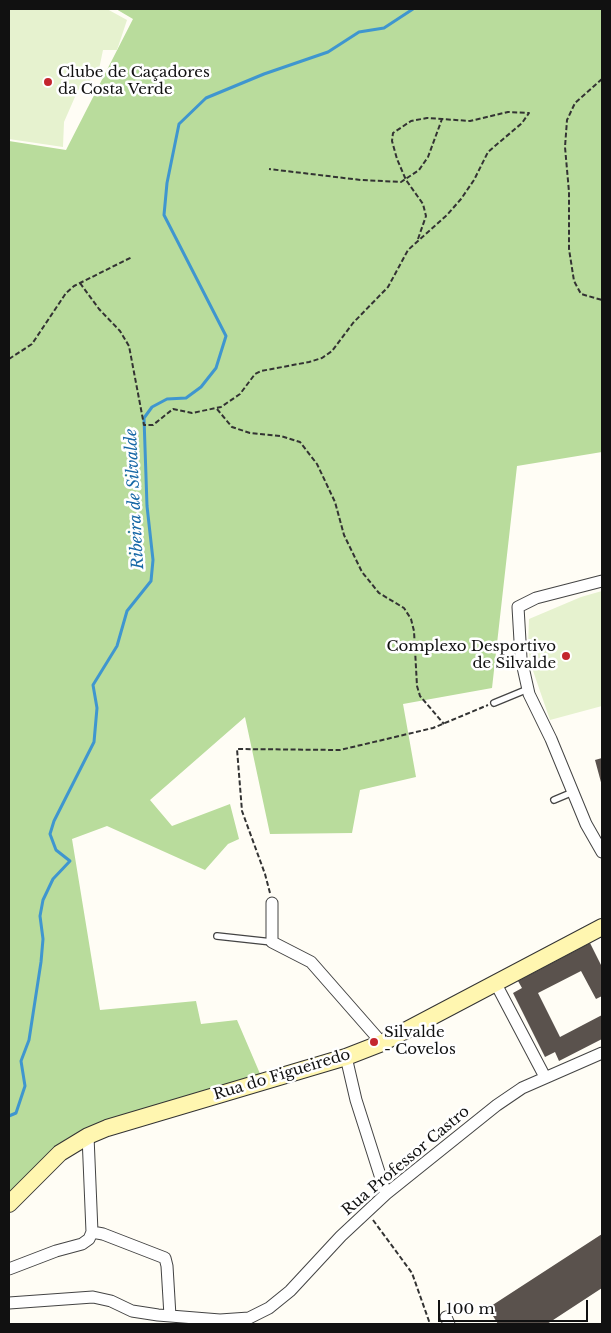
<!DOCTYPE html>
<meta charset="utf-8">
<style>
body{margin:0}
#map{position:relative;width:611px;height:1333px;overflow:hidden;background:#fffdf5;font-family:"Libre Baskerville",serif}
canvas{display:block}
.frame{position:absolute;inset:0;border:10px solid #111;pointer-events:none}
.scale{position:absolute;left:438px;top:1300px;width:150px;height:22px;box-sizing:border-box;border:2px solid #111;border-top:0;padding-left:6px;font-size:15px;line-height:18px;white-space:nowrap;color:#111;-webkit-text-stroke:4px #fff;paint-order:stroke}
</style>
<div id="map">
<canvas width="611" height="1333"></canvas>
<div class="frame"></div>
<div class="scale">100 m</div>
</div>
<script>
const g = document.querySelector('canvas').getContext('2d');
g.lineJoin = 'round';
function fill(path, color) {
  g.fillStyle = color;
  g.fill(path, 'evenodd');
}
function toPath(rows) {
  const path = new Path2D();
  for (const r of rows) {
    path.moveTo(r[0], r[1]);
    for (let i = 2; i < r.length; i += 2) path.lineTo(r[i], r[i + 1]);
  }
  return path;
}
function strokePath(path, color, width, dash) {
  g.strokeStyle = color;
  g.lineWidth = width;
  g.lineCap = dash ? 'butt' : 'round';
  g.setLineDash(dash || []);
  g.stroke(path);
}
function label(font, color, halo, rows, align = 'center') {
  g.font = font + ' "Libre Baskerville",serif';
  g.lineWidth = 5;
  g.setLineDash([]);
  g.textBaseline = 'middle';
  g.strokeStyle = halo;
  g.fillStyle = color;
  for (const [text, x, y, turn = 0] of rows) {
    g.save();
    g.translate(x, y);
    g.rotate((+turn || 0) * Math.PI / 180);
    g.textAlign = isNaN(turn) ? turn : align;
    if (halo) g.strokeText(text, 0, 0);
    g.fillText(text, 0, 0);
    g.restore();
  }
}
fill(toPath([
 [116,9,602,9,602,452,517,466,492,688,403,704,416,777,360,790,352,833,270,834,245,717,150,800,172,826,230,804,239,839,228,844,205,870,107,826,72,839,100,1010,196,1001,201,1024,237,1020,261,1076,58,1147,9,1192,9,141,66,150,133,19]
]), '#b9dc9c');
fill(toPath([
 [9,9,107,9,127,20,117,50,103,50,98,74,78,90,64,122,63,147,9,139],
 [602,591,602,706,550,720,531,665,528,647,529,619,581,597]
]), '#e6f2cf');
strokePath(toPath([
 [9,1116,16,1113,25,1086,21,1061,29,1040,41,962,43,939,40,916,43,900,53,879,70,861,56,850,50,834,54,821,94,742,97,708,93,685,117,646,127,611,151,581,153,560,147,506,144,418,152,407,167,399,186,398,201,387,216,368,226,336,164,215,167,183,179,124,206,98,264,74,328,52,359,32,384,28,413,9]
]), '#3f96cf', 3);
fill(toPath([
 [602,758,602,786,595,760],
 [590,943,602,967,602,996,596,999,581,971,538,993,560,1037,602,1015,602,1039,559,1061,555,1052,545,1057,513,993,522,988,518,981],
 [602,1234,602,1288,547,1324,498,1324,488,1308]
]), '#5a524d');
const service = toPath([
 [494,703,528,689],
 [554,800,573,792],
 [217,936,272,942]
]);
const minor = toPath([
 [602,581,536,598,518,607,521,658,529,694,551,739,586,824,602,852],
 [272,903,272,942,311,962,382,1043],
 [496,984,545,1077],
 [346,1057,356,1100,386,1194],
 [92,1232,103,1234,165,1258,167,1266,170,1316],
 [9,1269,56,1251,82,1244,89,1239,92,1232,88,1136],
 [9,1303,93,1297,111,1301,132,1311,158,1315,220,1320,249,1318,269,1308,290,1291,341,1236,386,1194,497,1105,522,1088,602,1053],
 [446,1317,449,1324]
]);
const secondary = toPath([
 [9,1204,60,1153,88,1136,107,1128,346,1057,382,1043,602,927]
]);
strokePath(service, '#444', 8);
strokePath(minor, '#444', 13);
strokePath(secondary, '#333', 18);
strokePath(toPath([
 [602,79,575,103,567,120,565,147,569,192,569,249,574,281,581,294,602,300],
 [418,239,426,216,423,204,406,180,397,159,392,141,393,133,411,121,427,118,442,119],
 [80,283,99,309,120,331,129,346,144,425,153,425,173,409,192,413,221,407,240,394,255,374,261,371,309,362,322,358,332,351,353,323,388,287,408,250,447,215,461,199,474,180,488,152,522,123,529,113,508,112,470,121,442,119,428,157,419,170,401,182,361,180,269,169],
 [9,359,32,344,66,293,74,286,132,257],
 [217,409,232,427,250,433,281,436,300,442,317,464,335,502,344,535,362,572,379,593,404,608,411,619,414,631,417,686,420,696,444,724],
 [270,893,265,874,242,811,237,749,340,750,433,728,488,705],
 [373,1220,412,1273,430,1324]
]), '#333', 2, [5, 2.5]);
strokePath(service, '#fff', 5.5);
strokePath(minor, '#fff', 11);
strokePath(secondary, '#fff6b0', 16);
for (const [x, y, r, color] of [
 [48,82,5,"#c4262e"],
 [566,656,5,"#c4262e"],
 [374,1042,5,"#c4262e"]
]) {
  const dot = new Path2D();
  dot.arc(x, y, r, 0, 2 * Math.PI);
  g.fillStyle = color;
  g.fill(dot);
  strokePath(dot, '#fff', 2);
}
label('15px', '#111', '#fff', [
 ["Clube de Caçadores",58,73],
 ["da Costa Verde",58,90],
 ["Complexo Desportivo",556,647,"right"],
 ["de Silvalde",556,664,"right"],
 ["Silvalde",384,1033],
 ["- Covelos",384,1050]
], 'left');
label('15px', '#111', '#fff', [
 ["Rua do Figueiredo",282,1075,-17],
 ["Rua Professor Castro",406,1161,-40]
]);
label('italic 16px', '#1768a6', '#fff', [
 ["Ribeira de Silvalde",135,499,-93]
]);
</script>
